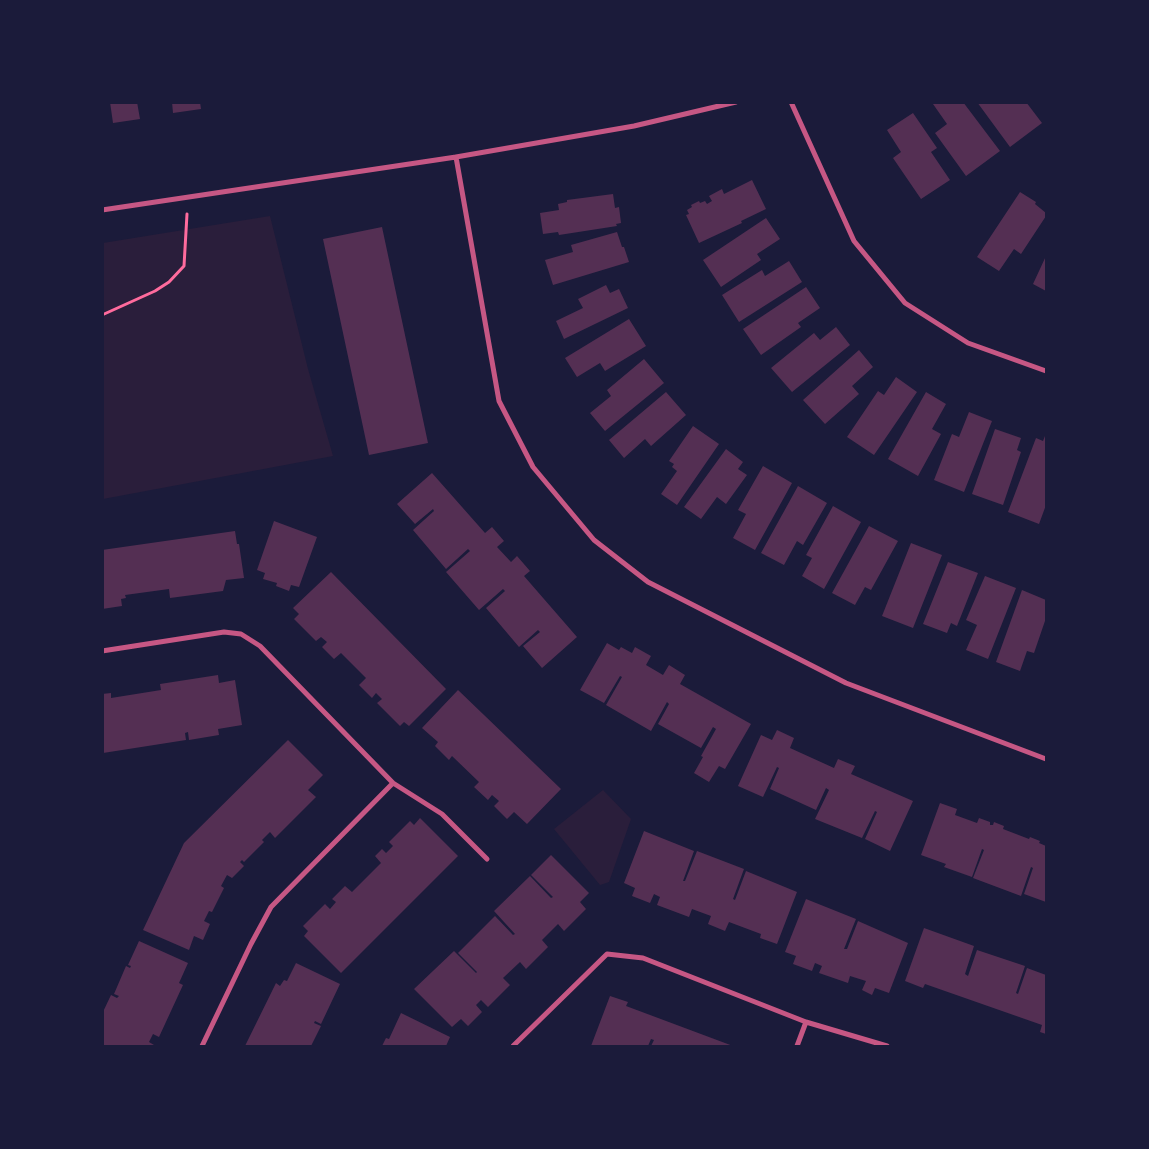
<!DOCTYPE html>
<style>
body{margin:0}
#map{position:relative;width:1149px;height:1149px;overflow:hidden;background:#1b1b3a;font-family:Ubuntu,sans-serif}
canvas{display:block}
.frame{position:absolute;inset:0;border:104px solid #1b1b3a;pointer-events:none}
</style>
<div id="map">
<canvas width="1149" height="1149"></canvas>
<div class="frame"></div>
</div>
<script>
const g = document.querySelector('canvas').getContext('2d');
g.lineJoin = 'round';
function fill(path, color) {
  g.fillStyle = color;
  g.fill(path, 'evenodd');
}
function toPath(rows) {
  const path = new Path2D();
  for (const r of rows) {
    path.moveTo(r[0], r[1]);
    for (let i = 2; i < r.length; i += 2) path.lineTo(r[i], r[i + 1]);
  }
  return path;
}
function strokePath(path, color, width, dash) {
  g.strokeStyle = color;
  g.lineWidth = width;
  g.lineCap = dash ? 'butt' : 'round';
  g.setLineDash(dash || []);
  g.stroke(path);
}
fill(toPath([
 [270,216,308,369,333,456,103,499,103,243],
 [603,790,631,819,609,882,600,885,554,829]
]), '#2a1e3b');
fill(toPath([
 [110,102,137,102,140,119,113,123],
 [172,102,200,102,201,109,173,113],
 [935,102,963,102,1000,151,966,176,935,133,947,124,933,104],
 [977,102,1026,102,1042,123,1010,147],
 [913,113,937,148,931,152,950,180,921,199,893,158,901,152,887,130],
 [752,180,766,209,741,221,742,223,699,243,686,215,689,214,687,210,692,207,691,205,699,201,700,203,705,201,707,204,712,201,709,196,722,189,724,194],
 [1020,192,1036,202,1035,204,1046,213,1046,216,1021,254,1014,249,999,271,977,257],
 [613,194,615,208,619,207,621,223,616,224,617,226,559,235,558,232,543,234,540,213,559,210,558,204,567,202,567,200],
 [766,218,780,239,757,254,761,260,721,287,703,260],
 [382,227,428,443,369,455,323,239],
 [617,232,622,247,624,247,629,262,553,285,545,260,573,252,571,245],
 [1046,256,1046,291,1033,284],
 [789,261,802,282,739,322,722,295,762,270,765,276],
 [606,285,610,293,619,289,628,308,564,339,556,321,583,308,578,299],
 [806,287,820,308,798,323,801,327,761,355,743,329],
 [629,319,646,346,605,371,600,363,577,377,565,358],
 [836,327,850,345,792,392,771,368,814,333,820,340],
 [859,350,873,367,852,386,859,394,825,424,803,400],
 [644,359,664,383,605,431,590,413,611,396,607,390],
 [896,377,917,392,874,455,847,437,878,391,884,395],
 [666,392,686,415,651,446,645,439,624,458,609,440],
 [926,392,946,404,932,429,941,434,918,476,888,459],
 [969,412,992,421,964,492,934,480,952,434,959,437],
 [693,426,719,444,677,505,661,494,677,471,672,467,674,464,669,461],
 [995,429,1021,438,1017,450,1021,452,1003,505,972,494],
 [1045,436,1046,437,1046,505,1039,524,1008,512,1036,438,1043,441],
 [726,449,743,462,738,469,747,475,726,504,717,497,701,519,684,507],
 [763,466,792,483,755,550,733,538,746,514,738,510],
 [432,473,485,533,492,527,504,541,497,547,511,562,517,556,530,571,524,576,577,637,542,668,523,646,540,632,538,630,519,647,486,608,505,591,503,589,479,610,446,572,470,551,468,549,446,569,413,530,434,511,433,509,415,524,397,504],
 [798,486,827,503,803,545,797,541,784,565,761,553],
 [833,506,861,522,824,589,802,576,812,558,806,555],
 [274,521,317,537,299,587,291,585,289,591,276,586,277,583,263,579,265,573,257,570],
 [869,526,898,541,871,590,865,587,855,605,832,593],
 [235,531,237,544,239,544,244,578,226,580,223,591,170,598,169,589,125,595,126,598,121,599,122,606,102,609,102,550],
 [911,543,942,555,913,628,882,616],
 [948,562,978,573,957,626,951,623,947,633,923,624],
 [331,572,446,689,409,726,404,722,400,726,377,703,382,699,376,693,372,698,359,685,366,678,341,653,334,659,322,647,327,642,321,637,316,641,294,619,299,614,293,608],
 [985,576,1016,588,988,659,966,650,977,625,966,620],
 [1022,590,1046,600,1046,618,1034,653,1027,651,1020,671,996,662],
 [607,643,619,650,621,647,632,653,635,647,651,656,646,665,663,675,669,665,685,675,680,684,751,724,725,769,719,766,709,782,694,773,703,757,701,756,716,729,713,727,701,748,658,724,669,704,667,702,651,731,606,705,622,677,620,676,604,703,580,690],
 [218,675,219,683,235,680,242,725,218,729,219,735,189,740,188,732,185,733,186,740,103,753,102,694,111,693,111,698,161,690,160,684],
 [458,690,561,789,527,824,514,812,507,819,494,806,499,801,492,795,488,800,474,787,479,782,452,756,449,760,435,746,438,742,422,728],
 [777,730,794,738,790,748,834,768,838,759,855,766,851,774,913,801,890,851,865,839,877,812,875,811,862,838,815,819,829,790,826,788,816,810,770,789,779,768,777,767,763,797,738,786,761,735,772,740],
 [288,740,323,775,308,790,316,797,275,838,270,832,262,840,264,842,244,862,242,860,240,862,244,866,232,878,227,875,221,886,224,888,212,912,209,911,204,921,210,924,203,940,194,936,189,950,143,930,184,843],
 [940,803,957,809,955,815,977,823,979,818,990,822,990,825,993,825,994,822,1004,826,1003,829,1029,839,1030,837,1040,841,1039,843,1046,846,1046,902,1024,894,1033,868,1031,867,1021,896,973,878,984,850,982,849,972,877,944,867,946,864,921,855],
 [420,818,458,856,341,973,304,936,308,931,303,926,325,904,330,909,336,902,332,899,345,886,352,892,381,863,375,856,382,849,386,853,393,846,389,842,410,821,414,825],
 [644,831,694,851,683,881,685,881,697,851,744,869,733,899,735,900,746,871,797,892,777,944,760,938,761,934,729,922,725,931,708,924,711,916,692,909,689,917,657,905,660,897,654,894,650,903,632,896,635,888,624,883],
 [551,855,589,893,580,902,586,909,564,931,558,924,542,940,548,947,526,969,520,962,503,978,510,985,488,1007,481,1000,476,1005,482,1012,468,1026,461,1019,452,1027,414,989,454,951,476,973,477,972,458,953,495,916,513,935,515,934,494,911,530,876,551,898,553,897,531,875],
 [806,899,856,919,844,949,847,949,858,921,908,943,889,993,875,988,872,995,862,990,866,981,850,976,848,983,819,973,822,966,815,963,812,971,793,964,796,956,785,952],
 [924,928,974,946,965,974,968,976,977,950,1025,966,1016,993,1018,994,1027,968,1046,975,1046,1034,1040,1032,1042,1025,925,984,923,988,905,981],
 [139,941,188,963,179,983,183,985,159,1037,153,1034,149,1042,154,1045,153,1046,102,1046,102,1014,111,995,117,998,119,996,114,994,126,966,130,968,131,966,128,965],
 [296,963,340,984,321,1024,315,1021,314,1023,321,1026,311,1046,245,1046,276,983,280,986,284,980,287,981],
 [610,996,628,1002,626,1006,733,1046,651,1046,654,1040,651,1039,648,1046,591,1046],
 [401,1013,450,1037,446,1046,382,1046,386,1038,389,1039]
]), '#542f53');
strokePath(toPath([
 [102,315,155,291,169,282,184,266,187,214]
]), '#ff6b9d', 3);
strokePath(toPath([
 [791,102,854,241,905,303,968,343,1046,371],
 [456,157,499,401,533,467,594,540,648,582,846,683,1046,759],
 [102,210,456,157,634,126,736,102],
 [102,651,224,632,241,634,260,646,393,783,271,907,251,944,202,1046],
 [393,783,442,814,487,859],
 [513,1046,607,954,643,958,806,1022,887,1046],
 [797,1046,806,1022]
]), '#c65784', 5);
</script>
